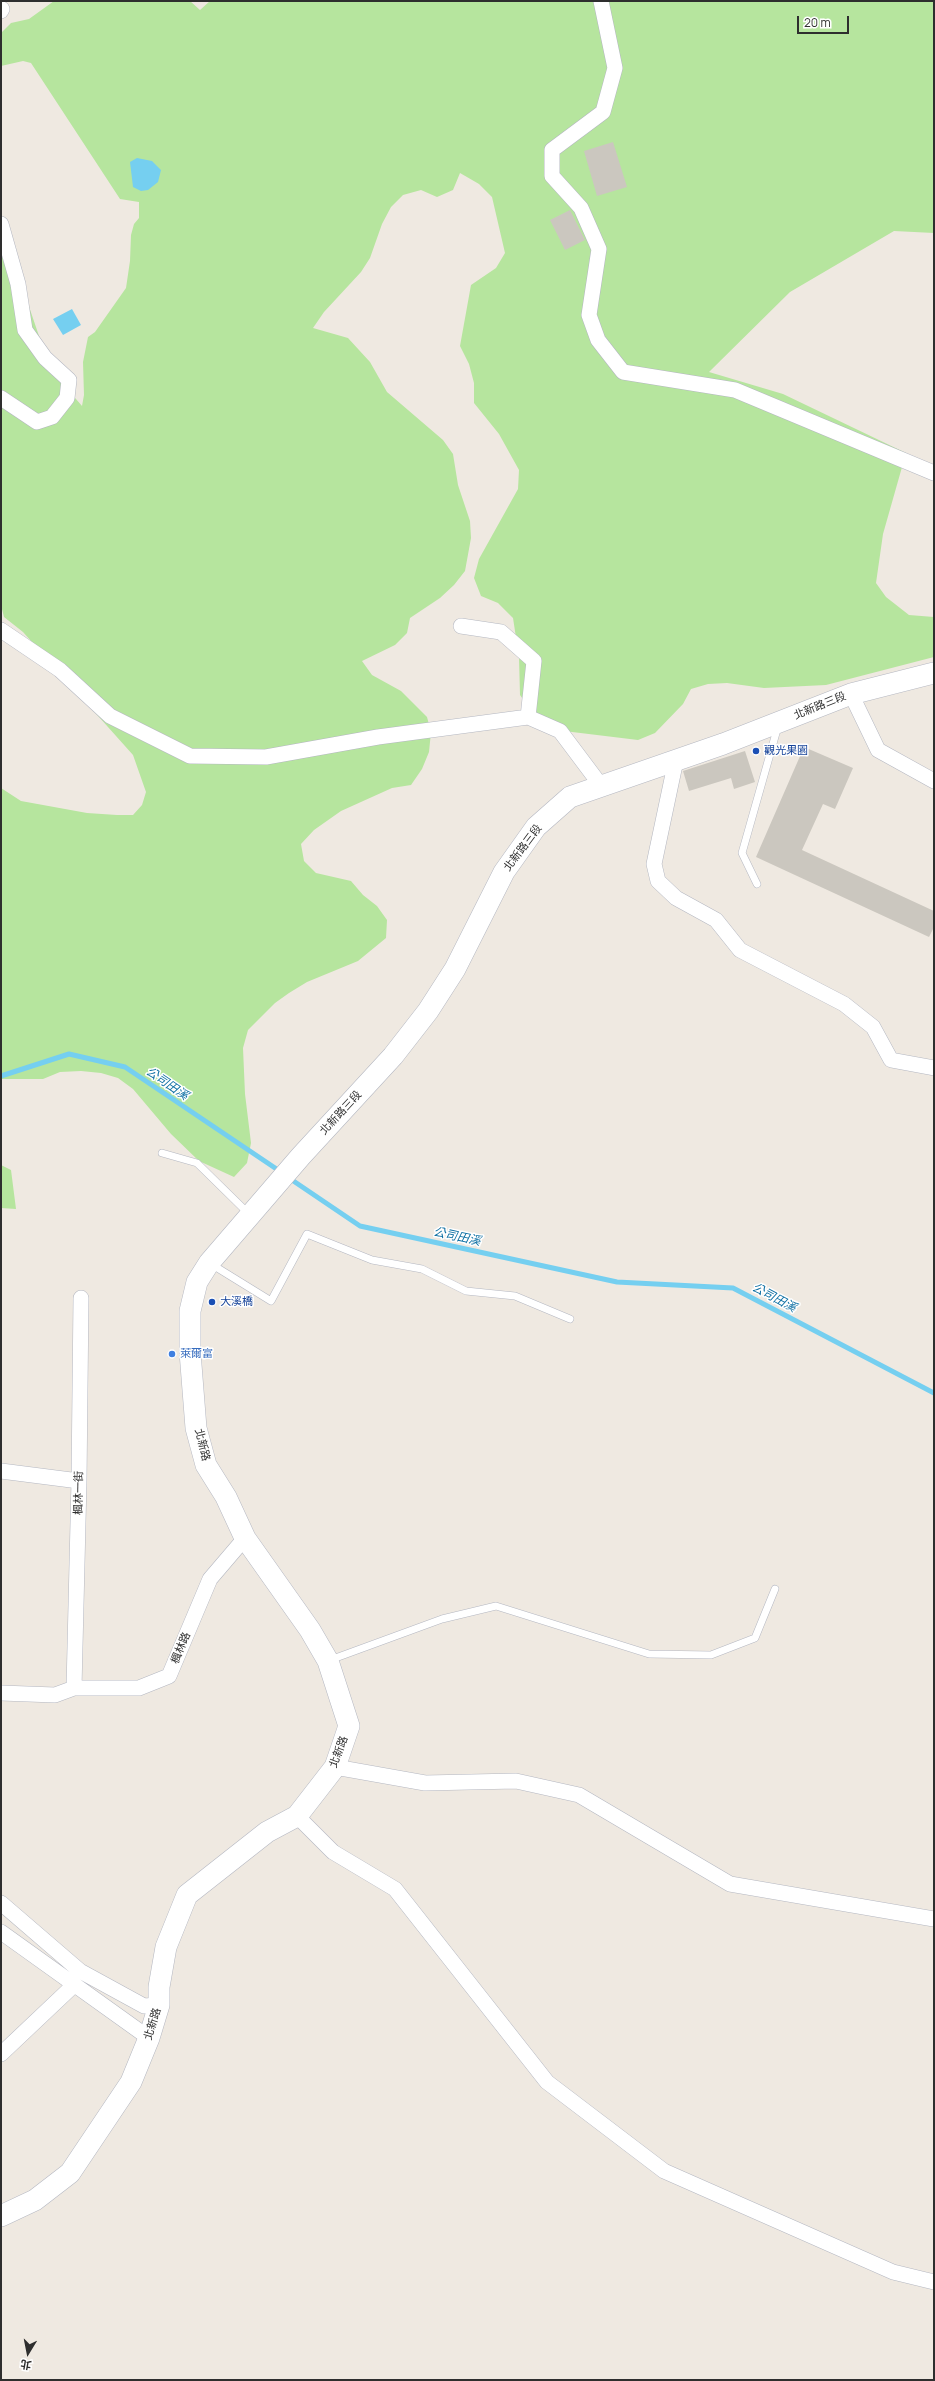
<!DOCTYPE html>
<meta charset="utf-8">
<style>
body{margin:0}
#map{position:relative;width:935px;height:2381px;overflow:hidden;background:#efe9e1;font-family:Manrope,"Noto Sans TC",sans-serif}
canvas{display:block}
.frame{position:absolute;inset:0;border:2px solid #2e2e2e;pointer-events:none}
.north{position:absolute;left:8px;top:2333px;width:40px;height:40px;-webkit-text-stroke:3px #fff;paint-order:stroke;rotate:190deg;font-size:11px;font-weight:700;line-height:16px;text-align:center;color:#2e2e2e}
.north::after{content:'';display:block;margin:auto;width:14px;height:18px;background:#2e2e2e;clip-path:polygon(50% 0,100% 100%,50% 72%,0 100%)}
.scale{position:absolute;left:797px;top:16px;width:52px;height:18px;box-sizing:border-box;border:2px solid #2e2e2e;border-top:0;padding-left:5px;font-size:12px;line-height:14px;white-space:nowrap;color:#2e2e2e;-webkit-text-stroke:3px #fff;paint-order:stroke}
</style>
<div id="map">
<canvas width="935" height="2381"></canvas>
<div class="frame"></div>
<div class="north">北</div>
<div class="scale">20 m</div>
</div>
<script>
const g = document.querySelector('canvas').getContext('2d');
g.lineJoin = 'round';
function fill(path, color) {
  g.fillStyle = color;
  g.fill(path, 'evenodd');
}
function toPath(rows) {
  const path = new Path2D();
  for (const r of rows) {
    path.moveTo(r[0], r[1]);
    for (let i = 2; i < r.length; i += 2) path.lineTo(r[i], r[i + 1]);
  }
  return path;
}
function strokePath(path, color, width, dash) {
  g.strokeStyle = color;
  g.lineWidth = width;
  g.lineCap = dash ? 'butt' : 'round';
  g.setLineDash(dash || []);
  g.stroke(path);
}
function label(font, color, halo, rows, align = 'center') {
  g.font = font + ' Manrope,"Noto Sans TC",sans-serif';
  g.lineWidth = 3;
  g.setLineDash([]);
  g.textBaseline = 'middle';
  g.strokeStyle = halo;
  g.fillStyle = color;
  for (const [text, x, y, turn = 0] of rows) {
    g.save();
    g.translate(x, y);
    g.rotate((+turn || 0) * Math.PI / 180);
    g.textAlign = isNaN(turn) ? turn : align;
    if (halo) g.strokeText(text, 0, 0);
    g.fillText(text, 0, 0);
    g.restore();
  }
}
fill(toPath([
 [54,1,190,1,200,10,210,1,934,2,934,233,894,231,790,292,709,372,783,394,906,453,883,534,876,583,886,597,909,615,934,617,934,657,826,685,764,688,727,683,708,684,691,689,683,704,655,733,638,740,564,731,531,711,520,695,519,657,513,618,498,603,481,596,474,578,479,559,518,489,519,470,499,434,474,403,474,383,469,364,460,346,471,285,496,268,505,253,492,197,479,184,460,173,453,190,437,197,421,190,403,195,391,207,382,224,370,258,361,272,324,312,313,328,348,338,370,362,387,392,443,440,453,454,458,485,470,521,471,538,465,571,454,585,440,598,410,618,407,633,395,645,362,661,372,675,401,691,427,717,431,732,429,752,422,769,411,785,392,788,341,811,314,830,301,844,304,861,316,873,351,881,363,895,377,906,387,920,386,938,358,961,307,982,289,993,275,1003,248,1030,243,1048,245,1094,251,1143,247,1163,234,1177,199,1161,171,1134,133,1089,118,1078,101,1073,81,1071,60,1072,43,1079,1,1079,1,788,21,801,87,813,117,815,133,815,142,805,146,792,133,755,23,632,4,617,1,605,1,224,39,336,64,385,82,406,84,395,83,362,88,337,95,332,126,288,130,261,131,235,134,224,139,218,139,202,120,199,31,63,23,61,1,66,1,33,11,23,29,19],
 [1,1165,11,1170,16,1209,1,1208]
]), '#b6e59e');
fill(toPath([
 [137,158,152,161,161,170,158,182,148,190,141,191,133,187,130,162],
 [72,309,81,325,63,335,53,319]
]), '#75cff0');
strokePath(toPath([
 [1,1076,69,1054,125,1067,281,1172],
 [289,1178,360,1226,617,1282,733,1288,934,1393]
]), '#75cff0', 5);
fill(toPath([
 [613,142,627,187,597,196,584,151],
 [570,210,585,240,565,250,550,220],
 [804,747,853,768,835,809,823,804,802,850,934,911,934,927,929,937,756,857],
 [745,751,755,782,734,789,731,778,689,791,683,771]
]), '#cbc7bf');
const service = toPath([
 [757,884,742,853,778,726],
 [162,1153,197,1163,249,1214],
 [211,1264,271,1301,307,1234,372,1260,422,1269,466,1291,515,1296,570,1319],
 [330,1660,442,1619,496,1606,649,1654,711,1655,755,1638,775,1589]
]);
const minor = toPath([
 [601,1,615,68,603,112,552,150,552,176,581,208,599,249,589,315,598,340,623,372,735,390,934,473],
 [1,11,2,9],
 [1,224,18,284,25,330,45,358,69,380,67,398,52,417,37,422,1,398],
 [461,626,501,632,534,661,528,717],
 [1,630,60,670,110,716,190,756,266,757,378,737,528,717,560,731,602,787],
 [851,694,878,750,934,781],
 [676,760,654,864,658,881,676,898,716,920,740,950,844,1004,873,1027,891,1060,934,1068],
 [1,1471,79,1481],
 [74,1688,79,1481,81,1298],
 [1,1693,55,1695,74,1688,139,1688,169,1676,210,1579,245,1538],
 [335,1767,425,1783,516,1781,579,1795,730,1884,934,1919],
 [297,1816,333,1852,395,1889,547,2082,664,2171,893,2272,934,2282],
 [1,1903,80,1971,144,2006,159,2005],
 [1,1932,149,2038],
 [1,2054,74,1985]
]);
const secondary = toPath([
 [1,2216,35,2200,70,2173,131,2082,149,2038,159,2005,159,1987,166,1947,187,1895,267,1832,297,1816,335,1767,349,1726,328,1661,310,1630,245,1538,226,1497,206,1465,196,1428,190,1352,190,1311,197,1282,209,1263,301,1156,393,1056,428,1011,455,969,504,872,536,827,570,797,723,744,851,694,934,673]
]);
strokePath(service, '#b4b7c1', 8);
strokePath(minor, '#b4b7c1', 16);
strokePath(secondary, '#b4b7c1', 22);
strokePath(service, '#fff', 7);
strokePath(minor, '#fff', 15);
strokePath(secondary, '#fff', 21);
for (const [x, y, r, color] of [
 [756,751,4,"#1a4fb4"],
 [212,1302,4,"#1a4fb4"],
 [172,1354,4,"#3f7fe0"]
]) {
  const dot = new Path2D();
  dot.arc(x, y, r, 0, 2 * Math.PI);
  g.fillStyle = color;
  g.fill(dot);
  strokePath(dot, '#fff', 1.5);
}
label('11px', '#2e2e2e', '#fff', [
 ["北新路三段",820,706,-22],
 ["北新路三段",523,848,-53],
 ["北新路三段",341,1113,-47],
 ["北新路",202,1445,76],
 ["楓林一街",79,1493,-89],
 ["楓林路",181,1648,-67],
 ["北新路",339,1752,-69],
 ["北新路",153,2024,-73]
]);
label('11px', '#164399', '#fff', [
 ["觀光果園",764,751],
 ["大溪橋",220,1302]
], 'left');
label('11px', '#366cbe', '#fff', [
 ["萊爾富",180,1354]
], 'left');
label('italic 12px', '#0d6fa3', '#fff', [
 ["公司田溪",167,1084,34],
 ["公司田溪",457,1237,12],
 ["公司田溪",774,1298,28]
]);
</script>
